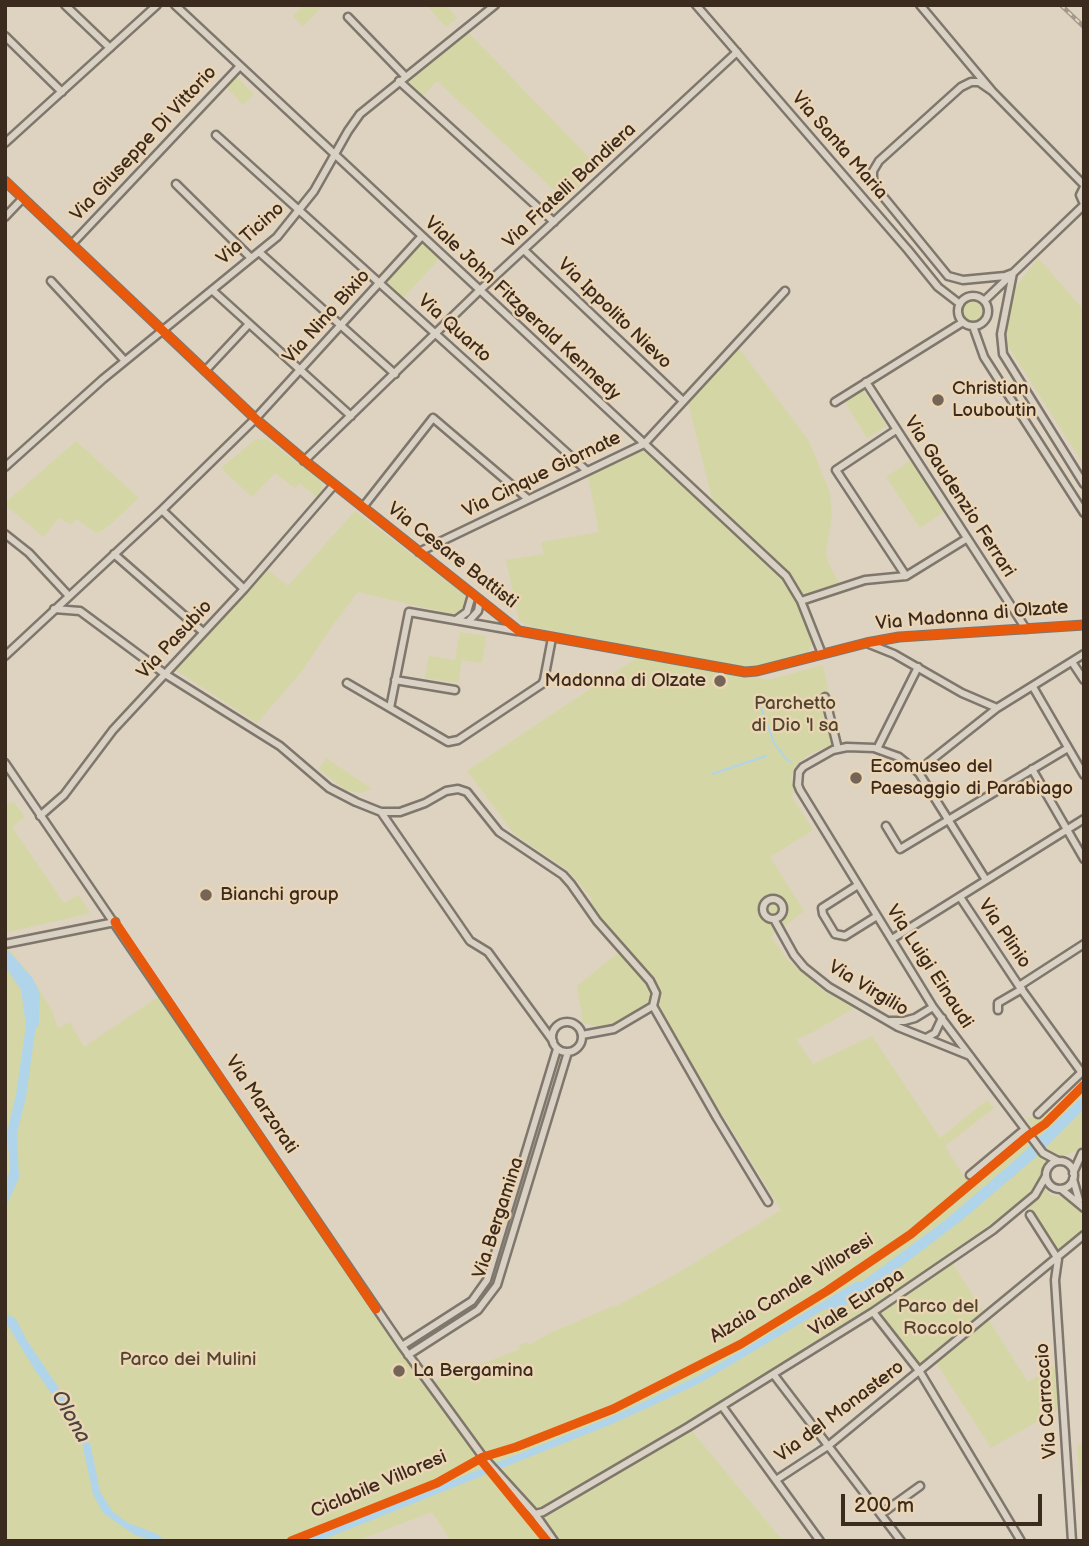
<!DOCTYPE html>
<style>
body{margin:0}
#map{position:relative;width:1089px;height:1546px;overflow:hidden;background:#ded2c1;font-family:"Balsamiq Sans",sans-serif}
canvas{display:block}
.frame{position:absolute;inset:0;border:7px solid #3b2a1e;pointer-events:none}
.scale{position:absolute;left:841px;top:1494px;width:201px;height:32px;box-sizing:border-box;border:4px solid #3b2a1e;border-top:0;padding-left:9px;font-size:21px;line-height:24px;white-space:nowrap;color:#3b2a1e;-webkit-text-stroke:5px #ebd5b4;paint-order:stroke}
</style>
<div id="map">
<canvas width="1089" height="1546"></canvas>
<div class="frame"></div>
<div class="scale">200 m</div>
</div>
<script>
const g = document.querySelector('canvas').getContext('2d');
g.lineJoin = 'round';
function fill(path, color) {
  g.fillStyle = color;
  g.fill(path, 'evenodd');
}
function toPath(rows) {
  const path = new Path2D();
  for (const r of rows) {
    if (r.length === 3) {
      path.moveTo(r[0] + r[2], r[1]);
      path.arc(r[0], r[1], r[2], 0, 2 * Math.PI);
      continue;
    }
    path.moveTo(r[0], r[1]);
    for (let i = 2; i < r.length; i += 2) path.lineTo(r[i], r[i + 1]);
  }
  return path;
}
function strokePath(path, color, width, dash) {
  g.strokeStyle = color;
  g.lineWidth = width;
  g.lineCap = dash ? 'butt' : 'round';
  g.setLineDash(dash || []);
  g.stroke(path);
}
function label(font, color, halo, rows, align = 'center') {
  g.font = font + ' "Balsamiq Sans",sans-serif';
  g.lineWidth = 5;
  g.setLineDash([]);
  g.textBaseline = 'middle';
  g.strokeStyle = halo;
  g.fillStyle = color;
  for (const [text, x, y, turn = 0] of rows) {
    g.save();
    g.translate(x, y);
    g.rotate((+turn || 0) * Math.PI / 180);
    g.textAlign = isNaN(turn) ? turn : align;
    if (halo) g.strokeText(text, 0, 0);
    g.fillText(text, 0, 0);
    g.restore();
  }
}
fill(toPath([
 [304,5,324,5,303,26,293,16],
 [426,5,446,5,457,18,446,27],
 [468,32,599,168,555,210,545,202,555,191,437,81,422,96,404,81],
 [237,77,254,94,243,105,226,87],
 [421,243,440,258,403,298,385,282],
 [1038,258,1084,310,1084,465,1004,340,1015,288],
 [973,312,11],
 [738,347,809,441,830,493,832,515,826,553,829,564,842,589,799,604,812,643,808,652,802,657,756,668,700,665,768,680,823,665,831,702,824,703,832,741,831,745,808,755,795,766,791,777,796,792,791,795,813,830,770,857,804,911,771,937,788,960,825,992,854,1008,813,1032,796,1039,813,1064,872,1036,940,1138,987,1100,994,1108,945,1146,963,1175,968,1179,994,1160,999,1161,1008,1155,1026,1140,1022,1136,1034,1129,1026,1117,1032,1118,1044,1105,1050,1110,1051,1114,1084,1080,1084,1146,1067,1155,1057,1155,1049,1149,1044,1155,1049,1169,1044,1186,1050,1195,1067,1198,1081,1212,1084,1216,1082,1232,1062,1250,1058,1250,1025,1203,999,1223,1001,1228,953,1264,1028,1382,1056,1365,1059,1409,991,1448,933,1358,921,1367,918,1366,875,1310,686,1424,783,1541,451,1541,432,1512,356,1541,5,1541,5,1338,9,1337,5,1327,5,945,28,972,52,1010,58,1028,70,1022,84,1047,158,997,426,1385,477,1364,490,1361,520,1349,518,1346,527,1342,529,1345,550,1333,613,1306,615,1307,680,1272,781,1210,652,1000,616,1023,599,1027,583,1023,577,986,623,949,594,912,589,902,592,899,569,871,515,835,467,771,650,649,532,627,519,621,506,560,544,554,541,542,599,532,588,476,634,452,645,450,706,506,712,499,688,402],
 [863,390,887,426,867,438,845,402],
 [256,439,268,440,321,481,322,491,318,498,299,483,295,488,275,473,252,497,221,468],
 [76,441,139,498,105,529,96,533,76,519,71,525,59,518,44,537,5,505,5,503],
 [910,461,945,511,920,528,886,477],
 [355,511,466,596,462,611,455,615,358,592,333,625,302,671,257,723,174,669,267,570,288,586],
 [460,632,486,636,482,663,462,660,458,683,425,678,429,656,455,660],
 [326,758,372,789,360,793,346,790,319,769],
 [14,802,25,817,12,827,64,903,79,895,90,913,5,933,5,804],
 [1084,1444,1084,1484,1080,1485,1077,1445]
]), '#d4d7a5');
fill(toPath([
 [5,954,17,967,31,990,36,1025,26,1097,17,1133,19,1178,5,1209,5,1188,10,1168,7,1132,16,1095,26,1025,21,990,5,966],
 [1084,1095,1084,1109,1036,1157,961,1221,899,1268,833,1314,824,1307,867,1278,944,1221,1013,1162],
 [5,1313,16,1319,26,1339,82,1423,91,1447,100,1492,113,1512,128,1523,155,1533,166,1541,154,1541,135,1535,103,1513,93,1494,81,1438,75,1427,35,1370,5,1321]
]), '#b0d4ea');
strokePath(toPath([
 [759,702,774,743,786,759,791,762],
 [712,774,766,756]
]), '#b0d4ea', 2);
strokePath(toPath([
 [310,1541,610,1421,656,1400,700,1379,858,1285]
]), '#b0d4ea', 7);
strokePath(toPath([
 [5,956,28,982,34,995,33,1023]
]), '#b0d4ea', 12);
const minor = toPath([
 [65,5,110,48],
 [175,5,786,576,801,601,822,654],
 [696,5,908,250,938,287,960,304],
 [920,5,992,91,1084,185],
 [348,17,405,76],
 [5,36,62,92],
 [399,81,554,222],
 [992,91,979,82,971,82,961,87,879,161,873,171,873,179,877,189,948,276,963,280,1005,276,1013,273],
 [216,135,587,471],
 [5,143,157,5],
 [5,181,259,422,310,465,519,631,745,672,757,671,866,643,899,637,1084,625],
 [176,184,251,258],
 [1084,187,1080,195,1084,204],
 [5,217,23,198],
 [72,244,240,66],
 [524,250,683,401],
 [259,252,395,374],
 [1013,273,1001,334,1003,354,1084,484],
 [51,281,125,361],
 [212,290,351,416],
 [973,311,15],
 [984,301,1084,205],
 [973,326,984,357,1084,513],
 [205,371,249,324],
 [866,382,1026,629],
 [835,402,963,322],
 [896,430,836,470,906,576],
 [304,461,480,290,737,52],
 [5,467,103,379,277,237,314,191,348,131,360,114,495,5],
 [363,507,433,418,528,499],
 [162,510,244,589],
 [5,534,29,553,69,596],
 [419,552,644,444,785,291],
 [114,554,203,632],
 [801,601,865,580,906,576,966,539],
 [54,609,80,611,165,674,280,746,329,788,356,802,381,812,400,812,425,803,446,791,458,789,467,792,499,832,563,875,571,884,597,921,650,981,656,993,653,1006],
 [456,620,467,612,472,595],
 [468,622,478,611,480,600],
 [869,644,894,654,962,693,997,708,1084,654],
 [5,656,162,510,256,418,422,236],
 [1072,662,1084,680],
 [395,680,455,690],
 [347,683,390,708,409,612,517,631],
 [1033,687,1084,775],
 [825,697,838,749],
 [390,708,448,742,458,740,542,684,544,680,552,638],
 [877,749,918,667],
 [5,763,402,1346,483,1457,535,1514,554,1541],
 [1032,769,1084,859],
 [919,773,929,762,997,708],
 [381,812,470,941,488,952,553,1041],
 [40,816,64,795,113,730,244,589,334,485],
 [886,826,900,849,1068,748],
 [986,880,919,773,899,757,874,748,847,747,833,750,803,767,799,772,798,785,800,790,933,1007,1043,1153,1058,1161],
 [858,885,822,908,823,914,835,934,845,936,877,916],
 [960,897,1019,986,1082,1073],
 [773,909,10],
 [774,919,794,955,804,967,829,987,898,1027,970,1056],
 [892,939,1084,819],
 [5,944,115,922],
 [1019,986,1084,944],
 [998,1010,998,1003,1022,989],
 [890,1021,904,1021,915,1018,933,1007],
 [567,1037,15],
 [582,1035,614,1029,653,1006,717,1118,768,1202],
 [926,1038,935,1033,942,1018],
 [1038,1114,1082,1072],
 [1060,1175,14],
 [1073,1173,1082,1153],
 [970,1175,1025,1129],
 [1073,1179,1079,1200],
 [1061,1189,1084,1208],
 [1030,1215,1058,1259,1055,1280,1072,1541],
 [873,1312,920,1372,1021,1541],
 [402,1346,472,1301,487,1280,557,1049],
 [408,1355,478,1310,497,1285,568,1052],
 [774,1375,901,1541],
 [722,1406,820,1541],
 [776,1480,828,1446,1084,1235],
 [535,1514,543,1512,688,1427,873,1312,993,1230,1035,1195,1046,1176],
 [881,1514,920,1486]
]);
strokePath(minor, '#7f776c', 11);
strokePath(minor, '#dad1c5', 6);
const rail = toPath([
 [1061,5,1084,27]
]);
strokePath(rail, '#a19990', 4.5);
strokePath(rail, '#ebd5b4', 2, [5]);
strokePath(toPath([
 [5,181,259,422,310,465,519,631,745,672,757,671,866,643,899,637,1084,625],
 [115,922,376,1309],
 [480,1459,547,1541],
 [291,1541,437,1483,483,1457,516,1447,613,1409,741,1344,827,1291,911,1234,1029,1135,1045,1124,1084,1085]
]), '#e8590c', 9);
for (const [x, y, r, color] of [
 [938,400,7,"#746557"],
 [720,681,7,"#746557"],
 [856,778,7,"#746557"],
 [206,895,7,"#746557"],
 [399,1371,7,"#746557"]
]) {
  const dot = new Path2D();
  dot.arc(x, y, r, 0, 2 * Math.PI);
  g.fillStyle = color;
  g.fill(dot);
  strokePath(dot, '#ebd5b4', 2.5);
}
label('19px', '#3b2a1e', '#ebd5b4', [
 ["Via Giuseppe Di Vittorio",144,144,-47],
 ["Via Santa Maria",839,146,49],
 ["Via Fratelli Bandiera",570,186,-43],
 ["Via Ticino",251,234,-42],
 ["Viale John Fitzgerald Kennedy",522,309,43],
 ["Via Ippolito Nievo",614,314,44],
 ["Via Nino Bixio",327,317,-48],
 ["Via Quarto",454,329,42],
 ["Via Cinque Giornate",542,475,-26],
 ["Via Gaudenzio Ferrari",959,497,57],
 ["Via Cesare Battisti",452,556,38],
 ["Via Madonna di Olzate",972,616,-5],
 ["Via Pasubio",175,640,-47],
 ["Via Plinio",1004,934,56],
 ["Via Luigi Einaudi",929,967,57],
 ["Via Virgilio",868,989,31],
 ["Via Marzorati",261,1105,56],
 ["Via Bergamina",499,1218,-72],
 ["Alzaia Canale Villoresi",792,1289,-32],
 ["Viale Europa",857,1303,-33],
 ["Via Carroccio",1047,1401,-94],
 ["Via del Monastero",840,1412,-37],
 ["Ciclabile Villoresi",379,1485,-23]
]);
label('19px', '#3b2a1e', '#ebd5b4', [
 ["Christian",952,389],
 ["Louboutin",952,411],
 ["Madonna di Olzate",706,681,"right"],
 ["Ecomuseo del",870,767],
 ["Paesaggio di Parabiago",870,789],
 ["Bianchi group",220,895],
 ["La Bergamina",413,1371]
], 'left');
label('19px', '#51452f', '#ebd5b4', [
 ["Parchetto",795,704],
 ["di Dio 'l sa",795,726],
 ["Parco del",938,1307],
 ["Roccolo",938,1329],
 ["Parco dei Mulini",188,1360]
]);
label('italic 21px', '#4a443f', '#ebd5b4', [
 ["Olona",70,1417,60]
]);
</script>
